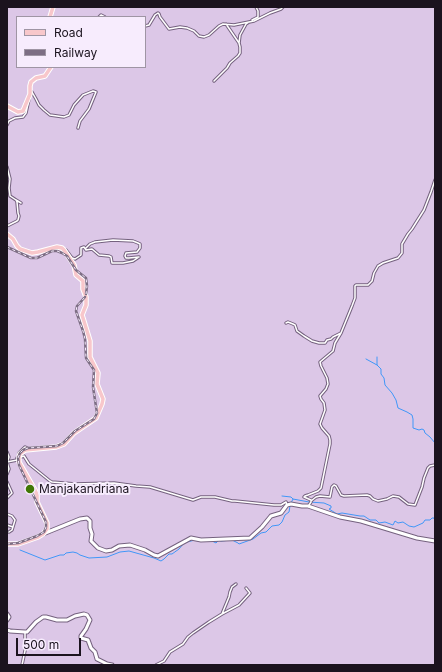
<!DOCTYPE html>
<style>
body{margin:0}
#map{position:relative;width:442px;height:672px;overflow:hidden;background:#dcc7e7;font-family:Inter,sans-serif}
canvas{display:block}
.frame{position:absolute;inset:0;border:8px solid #1b131e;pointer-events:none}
.legend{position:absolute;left:16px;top:16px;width:130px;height:52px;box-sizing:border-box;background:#f7ecfd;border:1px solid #9f95a4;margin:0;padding:5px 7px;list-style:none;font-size:12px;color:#1b131e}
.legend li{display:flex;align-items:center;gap:8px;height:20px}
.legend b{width:20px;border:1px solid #9f95a4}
.scale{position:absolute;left:16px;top:638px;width:65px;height:18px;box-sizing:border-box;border:2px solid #1b131e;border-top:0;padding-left:5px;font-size:12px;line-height:14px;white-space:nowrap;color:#1b131e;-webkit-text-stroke:3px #f7ecfd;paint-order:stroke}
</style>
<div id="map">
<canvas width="442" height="672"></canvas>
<div class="frame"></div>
<ul class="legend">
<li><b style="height:5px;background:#f8c7cb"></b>Road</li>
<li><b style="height:5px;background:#7d6e84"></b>Railway</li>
</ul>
<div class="scale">500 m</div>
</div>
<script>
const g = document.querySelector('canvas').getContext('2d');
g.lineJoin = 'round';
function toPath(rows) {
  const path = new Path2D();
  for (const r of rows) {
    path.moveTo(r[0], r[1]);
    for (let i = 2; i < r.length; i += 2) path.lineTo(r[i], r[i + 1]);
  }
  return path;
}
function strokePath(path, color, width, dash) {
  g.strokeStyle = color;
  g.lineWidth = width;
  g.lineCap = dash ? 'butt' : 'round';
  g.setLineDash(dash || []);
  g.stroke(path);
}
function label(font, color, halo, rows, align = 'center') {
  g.font = font + ' Inter,sans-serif';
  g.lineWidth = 4;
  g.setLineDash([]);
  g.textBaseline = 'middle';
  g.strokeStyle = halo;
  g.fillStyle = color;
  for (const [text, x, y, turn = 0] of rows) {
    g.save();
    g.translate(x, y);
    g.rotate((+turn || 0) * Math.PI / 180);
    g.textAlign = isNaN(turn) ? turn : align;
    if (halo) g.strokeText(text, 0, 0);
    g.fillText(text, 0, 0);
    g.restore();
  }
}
strokePath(toPath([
 [377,357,377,365,381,369,381,374,384,378,385,385,392,393,396,400,398,408,407,412,412,415,413,419,413,428,419,430,422,429,424,430,425,433,430,437,435,443],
 [366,359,377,365],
 [282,496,291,497,293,499],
 [291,503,293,499,309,502,324,503,331,506,331,508,329,509,337,514,342,513,360,516,364,516,370,520,376,520,379,523,385,522,393,525,395,521,398,523,403,522,409,526,414,527,423,523,425,520,430,520,432,518,434,518,435,521],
 [212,541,216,543,219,540,221,541,232,540,238,543,239,544,253,539,261,533,266,532,272,526,279,525,282,522,285,515,289,512,290,506],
 [187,542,195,540],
 [20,550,45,560,60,555,64,555,66,553,73,552,77,553,80,555,89,558,107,557,120,552,129,551,154,558,161,561,164,559,169,554,172,554,179,549,184,543]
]), '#4097f8', 1);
const street = toPath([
 [99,17,101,15,105,17],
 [252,20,258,17,258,11,256,7],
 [145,26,149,25,155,15,158,13,159,14,160,17,169,29,180,27,187,28,194,31,199,36,204,37,209,35,219,26,223,24,234,25,254,21,270,13,281,9,283,7],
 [239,43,240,35,246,24,249,22],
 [214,81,227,68,230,63,238,56,240,53,240,47,239,43,226,24],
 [32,92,36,99,39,105,44,110,50,115,64,117,69,115,74,105,83,95,93,91,96,92,89,109,80,121,78,128],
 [7,125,9,121,15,118,23,117,26,113,29,99],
 [7,167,10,179,9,188,10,196,16,200,17,202,18,213,19,216,18,220,17,221,7,226],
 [16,200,21,203],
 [86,248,90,244,95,242,113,240,133,241,138,243,140,244,140,248,137,252,126,253,125,256,126,258,129,258,139,257],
 [66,250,72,258,75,259,81,255,81,248,84,247,86,250,92,249,99,255,109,256,111,257,112,263,123,263,133,261,139,257],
 [286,323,288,322,293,324,295,325,297,331,304,336,312,341,319,343,325,343,327,340,331,339,333,337,341,333],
 [7,452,9,457,7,463],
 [19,453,25,447,29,449],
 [21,457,24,456,29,464,50,481,52,482,75,484,114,483,136,486,150,487,193,500,201,497,215,497,232,501,235,501,274,505,281,505,286,502,287,505],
 [7,474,9,469,7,462,17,460,17,458],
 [7,482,12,493,7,498],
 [311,501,316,497,320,496,330,497,332,487,334,485,336,486,341,495,344,496,367,495,370,496,373,499,378,501,387,499,393,496,399,497,408,504,415,505,422,487,424,478,428,468,430,466,435,465],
 [309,505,311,502,311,500,304,497,305,496,308,495,318,491,321,488,330,444,330,440,329,436,322,428,320,424,325,410,324,403,321,399,320,396,326,389,328,384,327,378,321,366,320,362,333,351,335,343,341,333,352,306,355,298,355,286,356,285,368,285,372,281,374,273,378,266,383,263,398,258,402,253,402,244,408,234,412,229,424,210,431,192,435,180],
 [7,514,12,516,15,520,12,530,9,532],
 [7,525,13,527],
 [222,614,239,605,250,593,246,588],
 [22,665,26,646,25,640,25,632],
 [156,665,164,661,170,652,183,644,188,637,193,633,209,622,222,614,229,597,230,592,232,587,236,584]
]);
const secondary = toPath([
 [43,534,80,519,87,518,90,521,90,528,92,534,91,541,98,548,106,551,112,550,119,546,130,545,145,550,154,555,158,556,191,538,201,540,250,538,262,527,271,516,281,513,287,505,291,504,302,506,308,506,340,517,361,521,417,538,435,541],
 [7,614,9,617,7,620],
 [7,630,10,631,25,632,27,632,36,622,43,617,46,617,57,620,67,620,75,616,84,614,87,615,90,620,86,629,81,636,81,638,88,640,91,648,95,652,97,659,107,664,112,665]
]);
const primary = toPath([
 [50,17,53,7],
 [7,106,18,112,23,111,30,94,30,86,31,82,36,78,45,76,51,67],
 [7,234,13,239,17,246,20,249,32,253,38,252,57,247,62,248,64,250,74,265,76,275,83,281,83,289,86,297,86,305,82,315,83,318,90,341,90,357,98,373,97,384,103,399,102,404,96,418,74,433,64,444,56,447,25,450,20,454,19,457,19,462,35,490,37,495,37,502,47,523,47,529,43,534,38,537,18,544,7,544]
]);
strokePath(street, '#75627f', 3.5);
strokePath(secondary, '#75627f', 5);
strokePath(primary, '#fff', 5.5);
strokePath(street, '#fff', 1.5);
strokePath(secondary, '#fff', 3);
strokePath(primary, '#f8c7cb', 3.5);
const rail = toPath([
 [7,247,31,258,37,258,52,251,57,251,62,253,67,256,76,270,86,278,87,286,86,294],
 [7,544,18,543,37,536,44,532,46,527,46,522,19,465,18,458,20,453,23,450,28,448,57,446,63,443,75,431,94,419,97,413,93,387,94,370,86,358,85,339,83,331,76,311,77,306,85,297]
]);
strokePath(rail, '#7d6e84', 2.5);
strokePath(rail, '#f7ecfd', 1, [3]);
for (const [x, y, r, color] of [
 [30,489,5,"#417706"]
]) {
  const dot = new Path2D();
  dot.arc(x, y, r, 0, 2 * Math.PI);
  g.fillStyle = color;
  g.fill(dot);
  strokePath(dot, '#f7ecfd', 1.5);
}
label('12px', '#1b131e', '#f7ecfd', [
 ["Manjakandriana",39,489]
], 'left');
</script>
